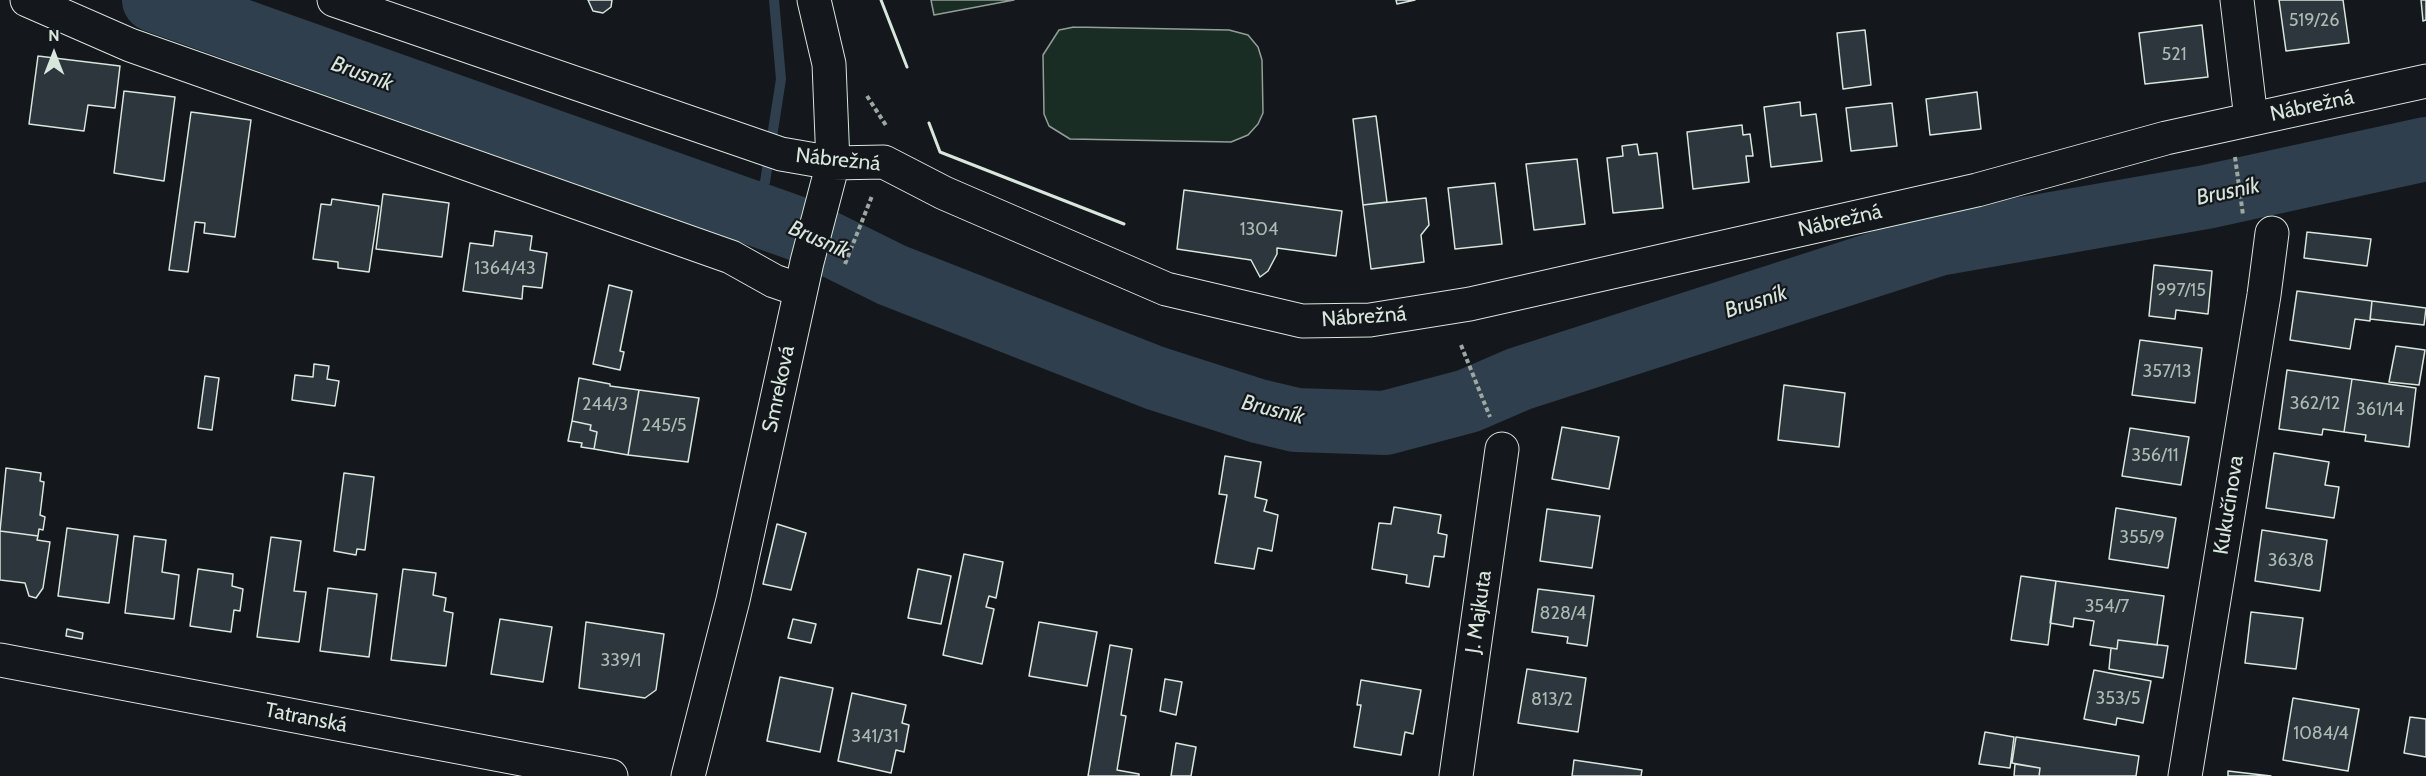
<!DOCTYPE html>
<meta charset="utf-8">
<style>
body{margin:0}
#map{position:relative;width:2426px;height:776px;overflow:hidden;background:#14181c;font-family:Cabin,sans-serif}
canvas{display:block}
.north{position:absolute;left:24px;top:24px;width:60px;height:60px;-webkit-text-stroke:4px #14181c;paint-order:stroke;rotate:0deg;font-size:16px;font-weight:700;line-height:24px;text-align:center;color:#d8e6dc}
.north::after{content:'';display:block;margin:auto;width:21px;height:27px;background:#d8e6dc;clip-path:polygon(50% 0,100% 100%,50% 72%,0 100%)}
</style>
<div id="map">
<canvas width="2426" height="776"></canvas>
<div class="north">N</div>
</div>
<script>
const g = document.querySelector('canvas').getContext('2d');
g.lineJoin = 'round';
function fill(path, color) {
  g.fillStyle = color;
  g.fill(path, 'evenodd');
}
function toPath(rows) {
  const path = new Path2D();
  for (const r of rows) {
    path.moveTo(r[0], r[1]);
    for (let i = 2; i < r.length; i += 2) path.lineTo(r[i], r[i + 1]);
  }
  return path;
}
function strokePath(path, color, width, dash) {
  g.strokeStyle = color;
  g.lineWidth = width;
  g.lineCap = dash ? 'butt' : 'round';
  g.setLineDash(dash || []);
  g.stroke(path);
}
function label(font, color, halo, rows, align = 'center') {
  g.font = font + ' Cabin,sans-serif';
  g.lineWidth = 4.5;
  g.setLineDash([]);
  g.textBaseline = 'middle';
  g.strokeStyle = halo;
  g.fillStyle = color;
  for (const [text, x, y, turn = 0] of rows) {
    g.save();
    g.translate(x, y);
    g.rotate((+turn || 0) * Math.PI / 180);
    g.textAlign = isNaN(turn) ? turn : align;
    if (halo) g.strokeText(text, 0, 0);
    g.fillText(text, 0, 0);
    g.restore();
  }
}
const green = toPath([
 [931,0,1014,0,934,15,931,0],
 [1074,27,1229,30,1248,35,1258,47,1262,60,1263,113,1258,124,1248,135,1231,142,1070,139,1049,126,1044,114,1043,55,1059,30,1074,27]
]);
fill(green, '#1a2d24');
strokePath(green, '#939e99', 1.5);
strokePath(toPath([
 [743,210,765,182,781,79,774,0]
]), '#2f3f4d', 10);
strokePath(toPath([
 [154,0,801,230,892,275,1155,378,1258,411,1296,420,1385,423,1468,401,1519,379,1938,244,2206,197,2426,149]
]), '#2f3f4d', 64);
const building = toPath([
 [588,0,612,0,611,7,603,13,593,11,588,0],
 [1396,0,1415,0,1397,4,1396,0],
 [2279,0,2343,0,2349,43,2286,51,2279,0],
 [2421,0,2426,0,2426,20,2423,21,2421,0],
 [2202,25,2208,77,2145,84,2139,33,2202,25],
 [1865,30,1871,85,1843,89,1837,33,1865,30],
 [38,56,120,66,115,108,88,105,84,131,29,124,38,56],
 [124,91,175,97,164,181,114,173,124,91],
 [1977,92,1981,129,1930,135,1926,99,1977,92],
 [1800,102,1801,116,1816,114,1822,161,1771,167,1764,107,1800,102],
 [1892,103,1897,146,1851,151,1846,108,1892,103],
 [191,112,251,120,235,237,204,233,205,223,195,222,188,272,169,270,191,112],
 [1376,116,1387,202,1363,205,1353,119,1376,116],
 [1742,125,1743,135,1750,134,1753,156,1746,156,1749,182,1693,189,1687,132,1742,125],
 [1637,144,1639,155,1657,153,1663,208,1613,213,1607,158,1623,156,1622,146,1637,144],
 [1577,159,1585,224,1534,230,1526,164,1577,159],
 [1495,183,1502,244,1455,249,1448,188,1495,183],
 [1184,190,1342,211,1336,256,1277,248,1277,254,1268,271,1260,277,1251,260,1177,249,1184,190],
 [383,194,449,203,442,257,376,249,383,194],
 [1426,198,1429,225,1421,235,1424,262,1371,269,1363,205,1426,198],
 [332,199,379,206,369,272,338,268,338,262,313,259,321,204,331,205,332,199],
 [495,231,532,236,530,250,547,253,542,288,523,286,522,299,463,291,470,243,493,246,495,231],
 [2307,232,2371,239,2367,266,2304,258,2307,232],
 [2154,265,2212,271,2208,314,2176,310,2175,319,2149,316,2154,265],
 [609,285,632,291,620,351,624,352,620,370,593,364,609,285],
 [2297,291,2372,301,2370,321,2355,319,2350,349,2290,340,2297,291],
 [2372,301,2426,308,2424,325,2370,319,2372,301],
 [2140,340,2202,348,2195,403,2132,395,2140,340],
 [2396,346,2425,350,2419,385,2389,382,2396,346],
 [314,364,329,366,327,379,339,381,335,406,292,400,295,375,313,377,314,364],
 [2287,370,2352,379,2344,432,2323,429,2322,435,2279,429,2287,370],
 [205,376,219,378,212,430,198,428,205,376],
 [579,378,610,384,610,386,639,390,628,455,594,449,597,432,590,430,591,425,572,421,579,378],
 [2352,379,2416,388,2409,447,2365,441,2366,435,2344,432,2352,379],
 [1784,385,1845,393,1839,447,1778,440,1784,385],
 [639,390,699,398,688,462,628,455,639,390],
 [572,421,591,425,590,430,597,432,594,449,581,447,582,443,568,441,572,421],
 [1562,427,1619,437,1609,489,1552,479,1562,427],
 [2130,428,2189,437,2181,485,2122,476,2130,428],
 [2274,453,2329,462,2325,485,2339,487,2334,518,2266,508,2274,453],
 [1225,456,1261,462,1255,497,1267,500,1264,511,1278,515,1272,551,1258,548,1254,569,1215,563,1227,495,1219,494,1225,456],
 [6,468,41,473,40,481,44,482,40,515,45,517,43,530,39,529,38,536,0,531,6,468],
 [344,473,374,477,365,550,357,549,356,555,334,551,344,473],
 [1394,507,1441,515,1438,533,1447,535,1444,557,1434,556,1429,587,1406,583,1407,575,1372,569,1379,523,1391,524,1394,507],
 [2116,508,2176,518,2168,568,2109,559,2116,508],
 [1547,509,1600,516,1592,568,1540,561,1547,509],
 [777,524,806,533,791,590,763,584,777,524],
 [67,528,118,535,109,603,58,596,67,528],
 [2262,530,2327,540,2320,591,2255,581,2262,530],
 [0,531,38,536,37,540,50,542,43,588,36,598,29,596,25,583,0,580,0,531],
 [134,536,166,540,162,572,179,575,174,619,125,613,134,536],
 [271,537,301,541,294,591,306,592,299,642,257,637,271,537],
 [964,554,1003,562,996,598,989,596,986,607,994,609,982,664,943,655,964,554],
 [198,569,233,574,232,586,243,589,240,611,234,610,231,632,190,626,198,569],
 [403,569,436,573,433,595,446,598,444,611,453,613,446,666,391,660,403,569],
 [918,569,951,576,941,624,908,618,918,569],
 [2021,576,2056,581,2048,645,2011,640,2021,576],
 [2056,581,2164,596,2157,645,2118,640,2117,649,2090,645,2094,621,2074,618,2073,627,2050,623,2056,581],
 [328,588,377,594,369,657,320,651,328,588],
 [1538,589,1594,596,1587,646,1567,643,1568,637,1532,632,1538,589],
 [2251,612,2303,618,2296,669,2245,663,2251,612],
 [500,619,552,627,543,682,491,674,500,619],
 [793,619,816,624,811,643,788,638,793,619],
 [586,622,664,634,656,690,645,698,579,688,586,622],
 [1039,622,1097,632,1087,686,1029,676,1039,622],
 [67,629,83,633,82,639,66,636,67,629],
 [2118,640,2168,646,2163,678,2109,669,2111,648,2117,649,2118,640],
 [1110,645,1132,649,1121,715,1126,716,1117,770,1139,774,1139,776,1088,776,1110,645],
 [1527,669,1586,678,1578,732,1518,723,1527,669],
 [2094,670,2151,681,2143,723,2117,718,2116,725,2084,719,2094,670],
 [780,677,833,688,820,752,767,741,780,677],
 [1165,679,1182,682,1176,715,1160,711,1165,679],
 [1361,680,1421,690,1413,734,1405,732,1401,755,1354,747,1361,705,1357,705,1361,680],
 [852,693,906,705,902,723,909,725,904,752,896,750,891,773,838,761,852,693],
 [2293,698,2359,709,2348,771,2283,760,2293,698],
 [2410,717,2426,719,2426,757,2404,753,2410,717],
 [1985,732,2014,737,2010,768,1979,764,1985,732],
 [2016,737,2139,756,2136,776,2039,776,2040,768,2012,763,2016,737],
 [1176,743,1196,747,1191,776,1171,776,1176,743],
 [1574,760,1642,770,1641,776,1572,776,1574,760],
 [2015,764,2040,768,2039,776,2014,776,2015,764],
 [2228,771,2271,776,2228,776,2228,771]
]);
fill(building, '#2c363c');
strokePath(building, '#d8e6dc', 1.5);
const street = toPath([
 [27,0,130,45,731,257,774,281,800,290],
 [334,0,781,154,833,163,884,162,944,193,1166,289,1302,321,1370,320,1470,304,1977,190,2166,138,2426,81],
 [2237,0,2251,119],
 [688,776,733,600,807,262,833,163,829,64,814,0],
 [1456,776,1502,449],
 [2185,776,2264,295,2272,233]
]);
const secondary = toPath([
 [0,660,611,776]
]);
strokePath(street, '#d8e6dc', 35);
strokePath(secondary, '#d8e6dc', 35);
strokePath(toPath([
 [867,96,887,127],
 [2235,157,2243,215],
 [845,264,872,196],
 [1461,345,1490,417]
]), '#9da8a2', 4, [4.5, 3]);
strokePath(street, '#14181c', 33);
strokePath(secondary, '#14181c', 33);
strokePath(toPath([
 [881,0,907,67],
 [929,123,940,152,1124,224]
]), '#d8e6dc', 3);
label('18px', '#adbab4', null, [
 ["519/26",2314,21],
 ["521",2174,55],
 ["1304",1259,230],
 ["1364/43",505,269],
 ["997/15",2181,291],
 ["357/13",2167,372],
 ["362/12",2315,404],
 ["244/3",605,405],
 ["361/14",2380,410],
 ["245/5",664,426],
 ["356/11",2155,456],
 ["355/9",2142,538],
 ["363/8",2291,561],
 ["354/7",2107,607],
 ["828/4",1563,614],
 ["339/1",621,661],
 ["353/5",2118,699],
 ["813/2",1552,700],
 ["1084/4",2321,734],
 ["341/31",875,737]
]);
label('21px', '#d8e6dc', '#14181c', [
 ["Nábrežná",2312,106,-12],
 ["Nábrežná",838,160,6],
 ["Nábrežná",1840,221,-13],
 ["Nábrežná",1364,317,-4],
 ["Smreková",779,389,-78],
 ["Kukučínova",2229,505,-81],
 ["J. Majkuta",1479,612,-82],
 ["Tatranská",306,718,11]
]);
label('italic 22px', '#d8e6dc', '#14181c', [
 ["Brusník",362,74,20],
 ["Brusník",2228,192,-12],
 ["Brusník",819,240,24],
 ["Brusník",1756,302,-18],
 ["Brusník",1273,410,14]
]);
</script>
